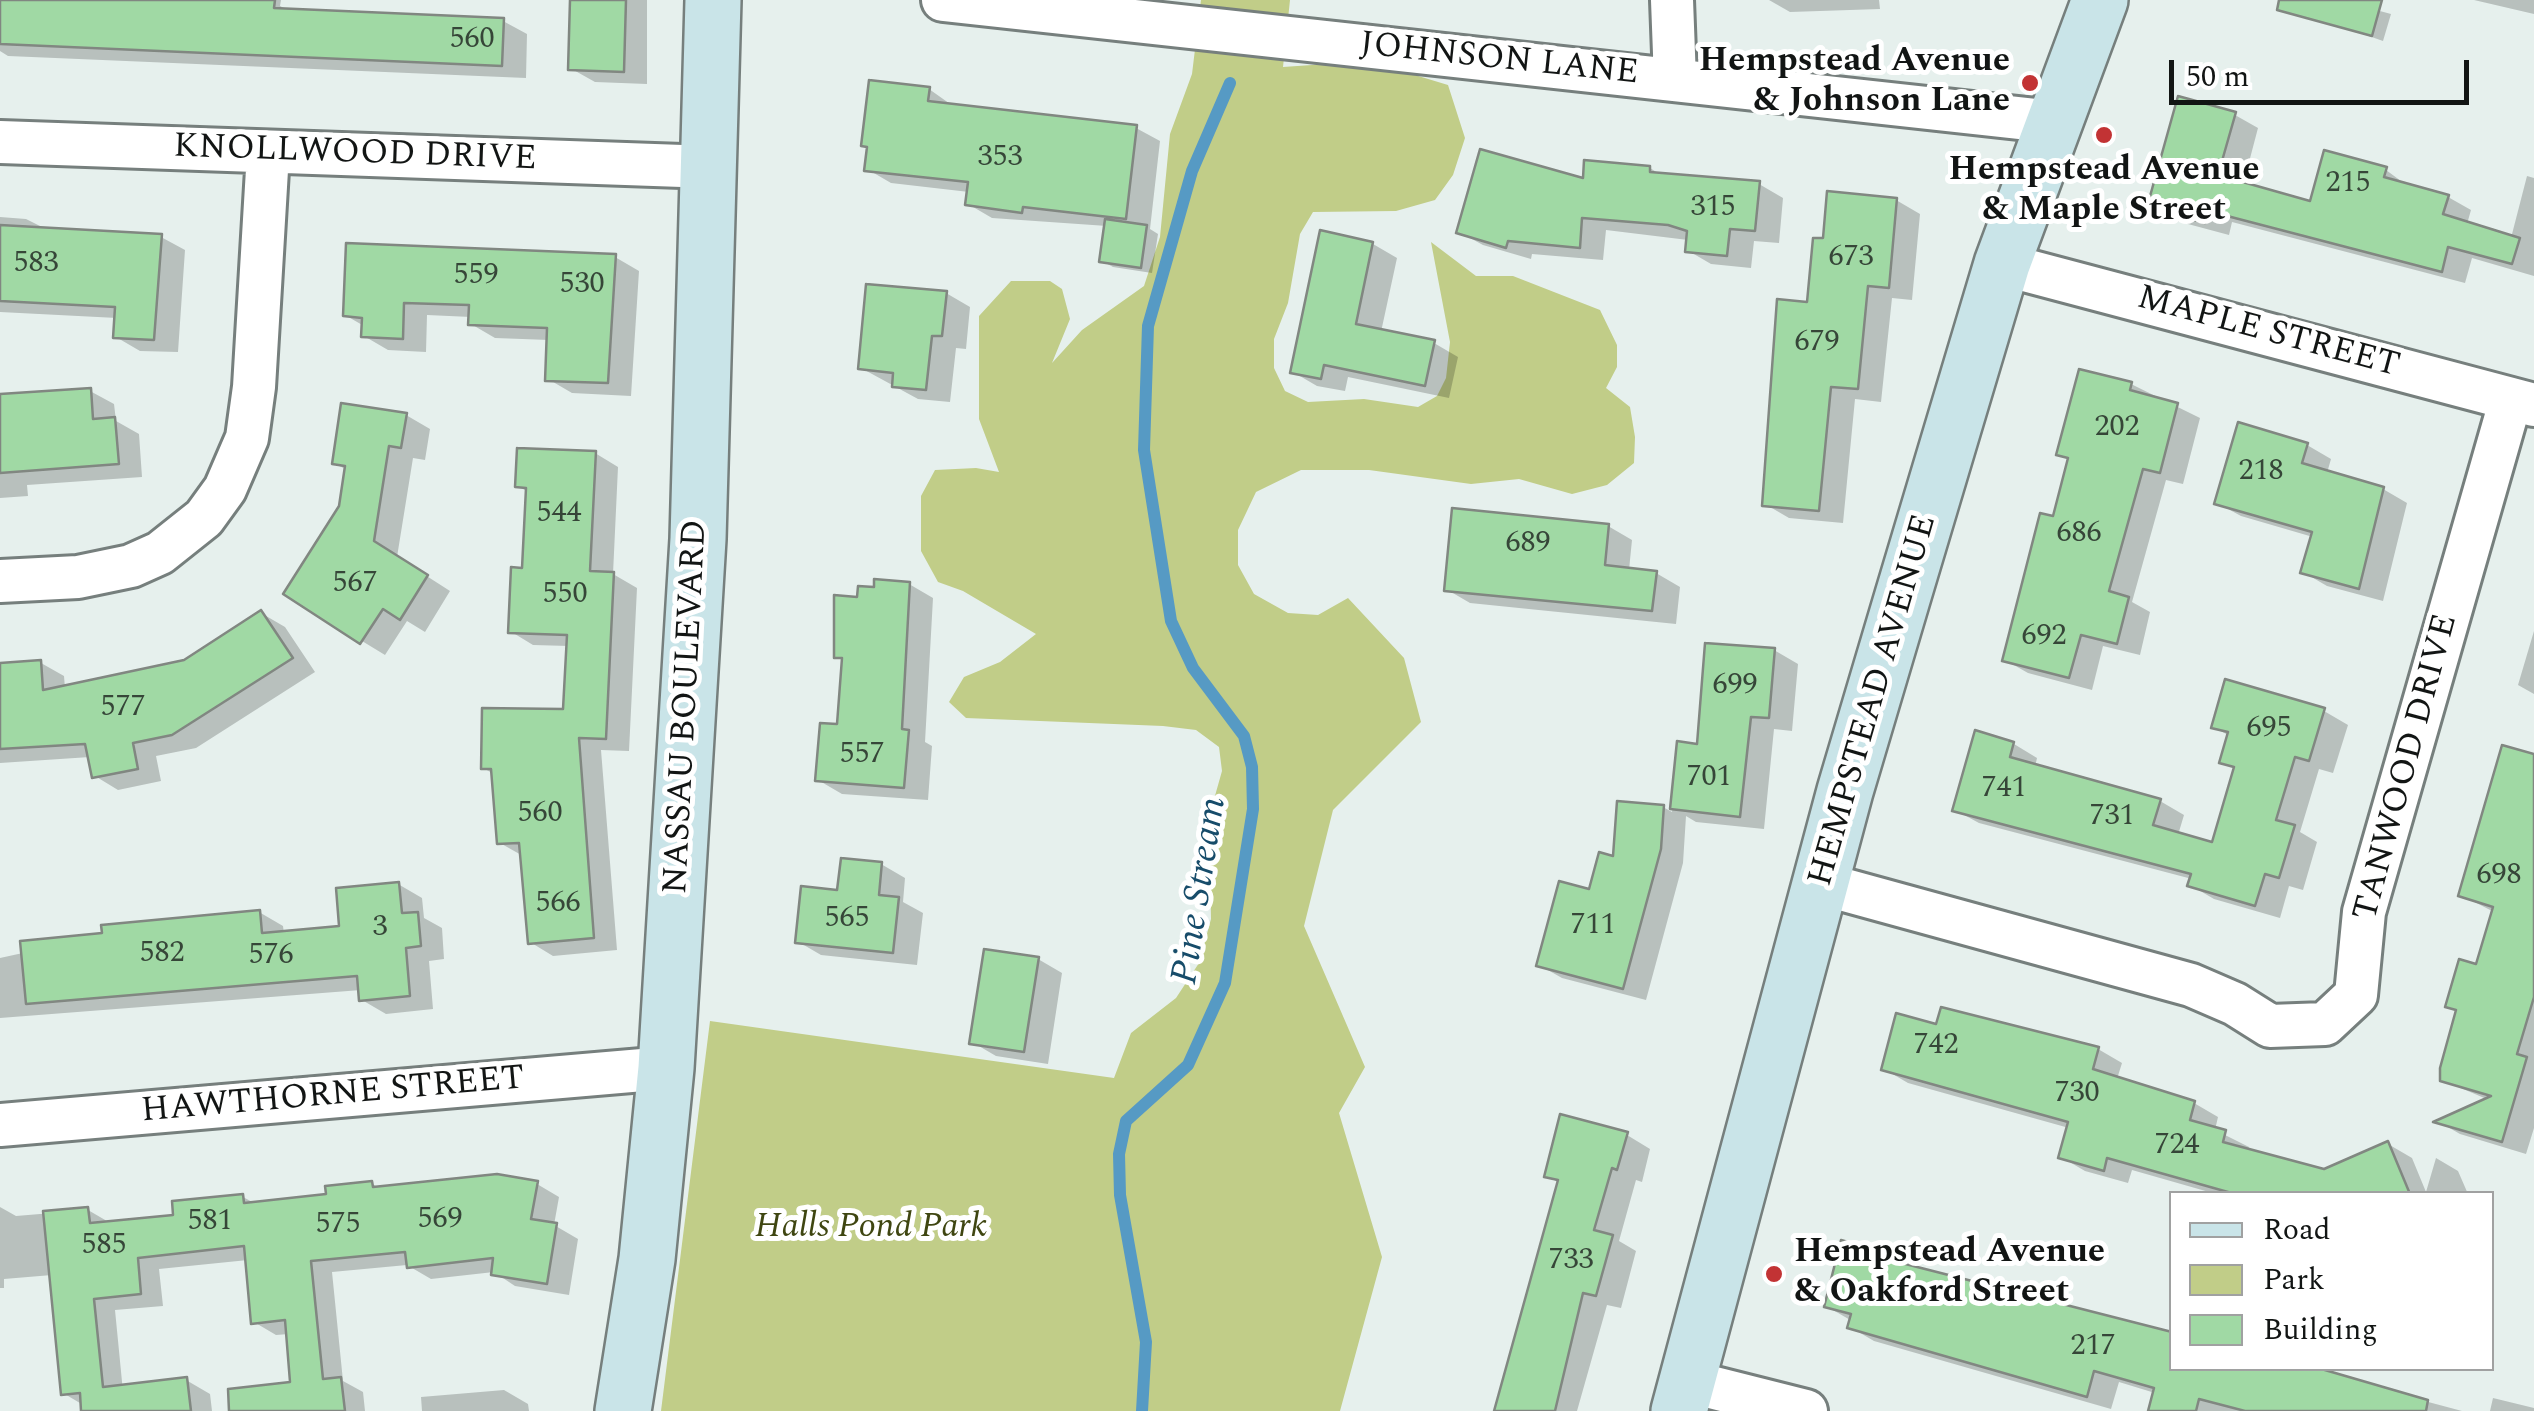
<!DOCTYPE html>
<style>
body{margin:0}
#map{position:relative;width:2534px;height:1411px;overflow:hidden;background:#e6f0ed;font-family:Spectral,serif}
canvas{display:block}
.legend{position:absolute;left:2169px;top:1191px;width:325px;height:180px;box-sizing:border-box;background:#fff;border:2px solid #a0a1a1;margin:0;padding:12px 18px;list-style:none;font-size:30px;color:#121514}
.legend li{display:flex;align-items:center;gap:20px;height:50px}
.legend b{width:50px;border:2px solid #a0a1a1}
.scale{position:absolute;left:2169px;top:60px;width:300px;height:45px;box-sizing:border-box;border:5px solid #121514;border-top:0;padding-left:12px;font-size:30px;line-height:35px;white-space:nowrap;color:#121514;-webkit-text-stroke:8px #fff;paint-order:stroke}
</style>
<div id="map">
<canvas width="2534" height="1411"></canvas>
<ul class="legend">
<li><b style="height:12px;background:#c9e4e8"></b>Road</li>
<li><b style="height:28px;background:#c1cd88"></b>Park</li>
<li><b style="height:28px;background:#a0d9a4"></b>Building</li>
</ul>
<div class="scale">50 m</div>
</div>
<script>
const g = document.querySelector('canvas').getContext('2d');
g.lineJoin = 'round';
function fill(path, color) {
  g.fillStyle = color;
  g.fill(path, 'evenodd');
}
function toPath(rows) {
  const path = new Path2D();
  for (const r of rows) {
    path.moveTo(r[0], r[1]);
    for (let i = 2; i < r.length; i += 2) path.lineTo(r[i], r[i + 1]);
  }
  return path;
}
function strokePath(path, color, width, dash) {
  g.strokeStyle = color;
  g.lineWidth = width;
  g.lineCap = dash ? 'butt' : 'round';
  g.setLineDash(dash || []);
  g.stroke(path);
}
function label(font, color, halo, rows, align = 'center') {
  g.font = font + ' Spectral,serif';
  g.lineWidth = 10;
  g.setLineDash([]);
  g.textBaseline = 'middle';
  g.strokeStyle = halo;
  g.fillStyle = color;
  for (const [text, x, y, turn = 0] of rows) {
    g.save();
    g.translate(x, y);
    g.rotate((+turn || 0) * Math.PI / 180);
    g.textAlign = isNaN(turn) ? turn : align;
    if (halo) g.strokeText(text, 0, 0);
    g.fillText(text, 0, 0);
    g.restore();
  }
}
fill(toPath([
 [1201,0,1290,0,1283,67,1341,63,1405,72,1448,85,1465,138,1453,175,1435,200,1396,211,1313,212,1300,234,1288,303,1274,339,1274,368,1285,391,1308,402,1364,399,1418,407,1437,396,1446,378,1450,342,1431,242,1476,276,1513,276,1600,310,1617,345,1617,367,1606,388,1630,407,1635,437,1634,463,1607,485,1572,494,1519,479,1471,484,1369,470,1301,470,1256,492,1238,530,1238,565,1254,594,1288,613,1318,615,1348,598,1404,658,1421,722,1333,810,1304,926,1365,1067,1339,1113,1382,1257,1340,1411,661,1411,710,1021,1114,1078,1131,1033,1176,998,1199,963,1211,919,1209,817,1222,771,1219,747,1196,730,1163,726,966,718,949,702,964,677,1000,662,1036,634,963,591,938,582,921,551,921,496,935,470,976,468,999,472,979,419,979,316,1011,281,1050,281,1062,289,1070,319,1052,363,1082,330,1144,286,1160,237,1170,134,1192,74]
]), '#c1cd88');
fill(toPath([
 [0,0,281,0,280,6,290,11,503,21,527,34,526,78,8,56,0,51],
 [572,0,647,0,647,84,595,82,570,68],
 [1769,0,1879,0,1880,9,1790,12],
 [2339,0,2391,14,2383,41,2332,23],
 [2474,0,2534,0,2534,14],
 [929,89,953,106,1136,128,1160,141,1150,229,1158,234,1152,273,1113,267,1102,261,1107,226,992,218,968,204,969,192,891,183,867,169],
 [2235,115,2258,128,2243,185,2312,204,2386,170,2409,187,2448,197,2471,210,2467,224,2511,238,2527,176,2534,178,2534,276,2472,258,2465,283,2232,222,2229,235,2173,220,2150,206],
 [1650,168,1661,175,1759,184,1783,198,1779,243,1754,241,1751,268,1711,264,1687,250,1688,240,1606,230,1603,260,1532,254,1531,259,1483,245,1459,232,1585,181],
 [1896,200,1920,214,1912,300,1892,298,1881,402,1855,399,1843,523,1789,518,1765,504,1825,241],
 [0,217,26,219,44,228,161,237,185,250,178,352,140,351,116,337,117,318,0,312],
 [1373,244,1397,258,1381,332,1434,343,1458,357,1449,398,1348,377,1345,391,1317,386,1293,372],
 [615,257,639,271,631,396,572,393,548,379,549,340,495,338,471,324,471,317,427,315,426,352,388,350,364,336,364,326,345,315],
 [946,293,970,307,966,349,956,348,950,402,918,399,861,368],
 [2131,384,2200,418,2183,484,2166,480,2132,602,2150,612,2140,655,2103,646,2092,690,2028,673,2005,660,2054,519,2070,460,2059,454],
 [90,391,114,404,116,421,139,434,142,477,27,485,28,496,0,498,0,416],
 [406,415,430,429,425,460,413,458,397,557,450,591,425,632,407,621,385,655,362,641,341,507,347,470,334,463],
 [2307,445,2331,459,2327,473,2383,489,2407,503,2383,601,2327,586,2303,572,2313,537,2241,516,2217,503],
 [595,453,618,467,613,574,637,588,629,751,601,750,617,950,553,956,530,942,523,856,500,843,494,774,483,768,565,712,569,646,533,645,510,631,524,570,528,492,518,486],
 [1608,526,1632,540,1629,570,1656,573,1680,587,1676,624,1470,603,1446,589],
 [909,584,933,598,925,742,932,746,928,800,842,794,818,780,839,727,844,661,836,656,859,599],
 [261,613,285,627,315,672,196,748,156,756,161,781,118,790,95,776,90,757,0,763,0,666,41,663,64,676,65,688,185,662],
 [2534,631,2534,694,2518,685],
 [1774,650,1798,664,1792,731,1774,729,1764,829,1696,822,1686,816,1683,863,1646,1000,1562,978,1539,965,1615,859,1663,807,1672,812,1680,744,1700,746],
 [2324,711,2348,725,2333,773,2319,769,2300,832,2317,842,2303,890,2289,886,2280,918,2214,899,2190,885,2192,879,1979,823,1955,810,1976,734,2014,744,2037,758,2035,767,2160,801,2184,815,2178,835,2214,845,2236,770,2222,761,2230,736,2213,727],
 [2534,757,2534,1128,2526,1154,2460,1134,2439,1122,2489,1100,2442,1080,2458,1012,2448,1006,2478,967,2494,912,2461,895],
 [881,864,905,878,903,902,923,913,917,965,821,955,797,941,840,893],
 [398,884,422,898,424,918,442,928,444,959,429,961,433,1009,386,1014,362,1000,361,990,0,1018,0,958,105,935,259,912,283,926,284,934,342,928],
 [1038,959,1062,973,1048,1064,996,1056,972,1042],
 [1938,1027,2098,1049,2122,1063,2117,1079,2194,1103,2218,1117,2215,1130,2249,1147,2248,1151,2347,1194,2216,1194,2132,1170,2128,1183,2085,1171,2061,1157,2069,1128,1908,1083,1884,1069],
 [1627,1135,1650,1149,1642,1182,1636,1180,1619,1241,1636,1251,1621,1308,1607,1305,1577,1411,1495,1411,1559,1183,1546,1175],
 [2388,1144,2412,1158,2426,1192,2436,1158,2458,1171,2468,1194,2360,1194],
 [372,1184,380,1188,537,1184,559,1197,554,1225,578,1239,569,1295,515,1286,494,1272,431,1279,407,1265,332,1272,343,1381,363,1392,365,1411,267,1411,293,1384,289,1334,276,1335,254,1322,248,1260,159,1269,163,1306,115,1310,124,1402,85,1406,63,1393,52,1275,4,1279,4,1288,0,1288,0,1207,16,1216,88,1210,112,1224,176,1218,243,1197,256,1204,329,1196],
 [1883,1254,1907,1268,2172,1368,2301,1368,2462,1411,2158,1411,2155,1393,2119,1382,2111,1409,1874,1341,1850,1327,1852,1321,1826,1306],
 [186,1380,210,1394,212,1411,131,1411],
 [504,1390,528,1404,529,1411,422,1411,421,1397],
 [2493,1398,2534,1408,2534,1411,2490,1411]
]), '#0003');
strokePath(toPath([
 [1142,1411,1146,1342,1120,1195,1119,1154,1126,1121,1188,1065,1225,983,1253,809,1252,767,1244,736,1193,668,1171,621,1144,450,1148,326,1192,171,1230,83]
]), '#569ac4', 12);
const building = toPath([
 [0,0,275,0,274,8,504,18,502,66,0,44,0,0],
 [570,0,626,0,624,72,568,70,570,0],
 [2279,0,2382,0,2372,36,2277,10,2279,0],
 [869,80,930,87,928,101,1137,125,1126,219,1023,207,1022,213,965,205,968,182,864,171,867,147,861,146,869,80],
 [2178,96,2236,112,2218,175,2310,201,2324,150,2387,167,2384,177,2449,195,2443,214,2520,238,2512,264,2448,247,2442,272,2208,211,2205,223,2147,207,2178,96],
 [1480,149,1583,178,1584,160,1650,166,1650,172,1760,181,1755,231,1730,229,1727,256,1685,252,1687,231,1668,225,1582,218,1580,248,1508,241,1506,248,1456,233,1480,149],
 [1827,191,1897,198,1889,288,1868,286,1858,389,1831,387,1819,511,1762,506,1777,299,1807,302,1813,238,1823,238,1827,191],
 [1105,219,1147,225,1141,268,1099,262,1105,219],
 [0,225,162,234,154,340,113,338,115,307,0,301,0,225],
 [1320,230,1373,242,1356,324,1435,340,1425,386,1324,365,1321,379,1290,373,1320,230],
 [346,243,616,254,608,383,545,381,547,328,468,325,469,305,404,303,403,339,361,337,362,318,343,316,346,243],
 [866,284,947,291,942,336,932,336,926,390,892,387,893,373,858,369,866,284],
 [2079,369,2132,382,2130,390,2178,403,2160,473,2143,469,2109,591,2129,597,2117,644,2081,635,2069,678,2002,661,2040,513,2053,516,2068,458,2056,455,2079,369],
 [91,388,93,419,115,417,119,464,0,473,0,394,91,388],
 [341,403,407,413,401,448,389,446,374,541,428,575,400,620,383,609,360,644,283,594,339,506,345,466,332,464,341,403],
 [2238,422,2308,443,2302,463,2384,487,2359,589,2300,573,2312,532,2214,504,2238,422],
 [517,448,596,451,590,571,614,572,606,739,579,738,594,938,528,944,519,843,497,844,491,769,481,769,482,708,563,709,567,635,508,633,511,567,522,568,526,488,515,487,517,448],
 [1452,508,1609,524,1605,565,1657,571,1652,611,1444,591,1452,508],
 [874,579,910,582,902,729,909,730,904,788,815,781,820,723,837,724,842,658,834,658,834,595,857,597,858,586,874,587,874,579],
 [261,610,293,658,172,735,133,743,138,769,92,778,85,744,0,749,0,663,41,660,43,690,184,660,261,610],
 [1705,643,1775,648,1769,718,1751,717,1740,817,1670,809,1677,741,1697,744,1705,643],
 [2225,679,2325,708,2309,761,2295,757,2276,820,2295,825,2279,878,2265,874,2255,906,2187,886,2191,874,1952,811,1975,730,2014,742,2010,757,2161,799,2153,825,2212,842,2234,767,2219,763,2228,732,2211,728,2225,679],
 [2502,745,2534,754,2534,997,2517,1054,2527,1057,2502,1142,2433,1122,2491,1096,2440,1081,2440,1068,2456,1010,2445,1007,2459,959,2476,964,2493,907,2458,896,2502,745],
 [1617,801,1664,805,1661,849,1623,989,1536,966,1559,881,1589,889,1599,852,1613,856,1617,801],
 [841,858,882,862,879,895,899,897,893,953,795,943,801,886,837,890,841,858],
 [399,882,402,913,418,912,421,946,406,948,410,996,359,1001,357,976,26,1004,20,941,102,933,101,925,260,910,262,933,339,926,336,888,399,882],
 [984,949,1039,957,1024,1052,969,1044,984,949],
 [1941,1007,2099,1047,2093,1069,2195,1101,2190,1120,2226,1130,2223,1142,2324,1169,2388,1141,2410,1194,2235,1194,2107,1158,2104,1171,2058,1158,2068,1122,1881,1070,1896,1013,1936,1024,1941,1007],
 [1560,1114,1628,1132,1617,1170,1612,1168,1594,1230,1613,1235,1596,1296,1583,1293,1555,1411,1494,1411,1558,1180,1544,1177,1560,1114],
 [497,1174,538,1181,531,1219,557,1223,547,1284,491,1275,493,1258,407,1268,405,1252,311,1261,323,1379,341,1377,345,1411,229,1411,228,1389,290,1382,285,1320,251,1324,244,1246,138,1258,141,1294,94,1299,103,1387,187,1377,191,1411,81,1411,80,1393,61,1395,43,1211,88,1207,90,1223,173,1215,172,1201,243,1194,244,1203,326,1194,325,1186,372,1181,373,1187,497,1174],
 [1841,1240,1884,1252,1882,1258,2172,1332,2172,1368,2318,1368,2428,1400,2426,1411,2245,1411,2199,1399,2196,1411,2148,1411,2154,1388,2094,1371,2087,1397,1847,1328,1851,1314,1824,1307,1841,1240]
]);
fill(building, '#a0d9a4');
strokePath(building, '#818781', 2.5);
const street = toPath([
 [943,0,2055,122],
 [1672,0,1675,80],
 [0,142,711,167],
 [2002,264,2534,405],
 [0,581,78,577,131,566,160,553,204,518,225,489,247,438,254,387,268,153],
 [1823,884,2191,985,2235,1004,2270,1026,2325,1024,2356,995,2364,912,2511,399],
 [0,1125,666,1068],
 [1687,1381,1806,1411]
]);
const secondary = toPath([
 [623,1411,647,1259,666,1068,698,539,713,0],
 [1679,1411,1845,791,1902,599,2002,264,2100,0]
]);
strokePath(street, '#767f7d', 48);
strokePath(secondary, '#767f7d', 60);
strokePath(street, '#fff', 42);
strokePath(secondary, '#c9e4e8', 55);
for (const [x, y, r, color] of [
 [2030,83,10,"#c23334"],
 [2104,135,10,"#c23334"],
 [1774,1274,10,"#c23334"]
]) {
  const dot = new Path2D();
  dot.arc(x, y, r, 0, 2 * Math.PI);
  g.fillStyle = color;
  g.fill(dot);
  strokePath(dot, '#fff', 4);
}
label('30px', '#364638', null, [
 ["560",472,41],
 ["353",1000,159],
 ["215",2348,185],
 ["315",1713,209],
 ["673",1851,259],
 ["583",36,265],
 ["559",476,277],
 ["530",582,286],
 ["679",1817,344],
 ["202",2117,429],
 ["218",2261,473],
 ["544",559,515],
 ["686",2079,535],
 ["689",1528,545],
 ["567",355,585],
 ["550",565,596],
 ["692",2044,638],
 ["699",1735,687],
 ["577",123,709],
 ["695",2269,730],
 ["557",862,756],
 ["701",1709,779],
 ["741",2004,790],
 ["560",540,815],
 ["731",2112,818],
 ["698",2499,877],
 ["566",558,905],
 ["565",847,920],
 ["711",1593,927],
 ["3",380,929],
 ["582",162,955],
 ["576",271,957],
 ["742",1936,1047],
 ["730",2077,1095],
 ["724",2177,1147],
 ["569",440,1221],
 ["581",210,1223],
 ["575",338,1226],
 ["585",104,1247],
 ["733",1571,1262],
 ["217",2093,1348]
]);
label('35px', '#121514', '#fff', [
 ["JOHNSON LANE",1499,61,6],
 ["KNOLLWOOD DRIVE",355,155,2],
 ["MAPLE STREET",2268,334,15],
 ["HEMPSTEAD AVENUE",1875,701,-74],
 ["NASSAU BOULEVARD",688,707,-87],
 ["TANWOOD DRIVE",2408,768,-75],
 ["HAWTHORNE STREET",333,1097,-5]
]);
label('bold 35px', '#121514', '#fff', [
 ["Hempstead Avenue",2010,63],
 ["& Johnson Lane",2010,103],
 ["Hempstead Avenue",2104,172,"center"],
 ["& Maple Street",2104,212,"center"],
 ["Hempstead Avenue",1794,1254,"left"],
 ["& Oakford Street",1794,1294,"left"]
], 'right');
label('italic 35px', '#3f4611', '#fff', [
 ["Halls Pond Park",871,1229]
]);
label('italic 38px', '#174c6a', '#fff', [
 ["Pine Stream",1202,891,-81]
]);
</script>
